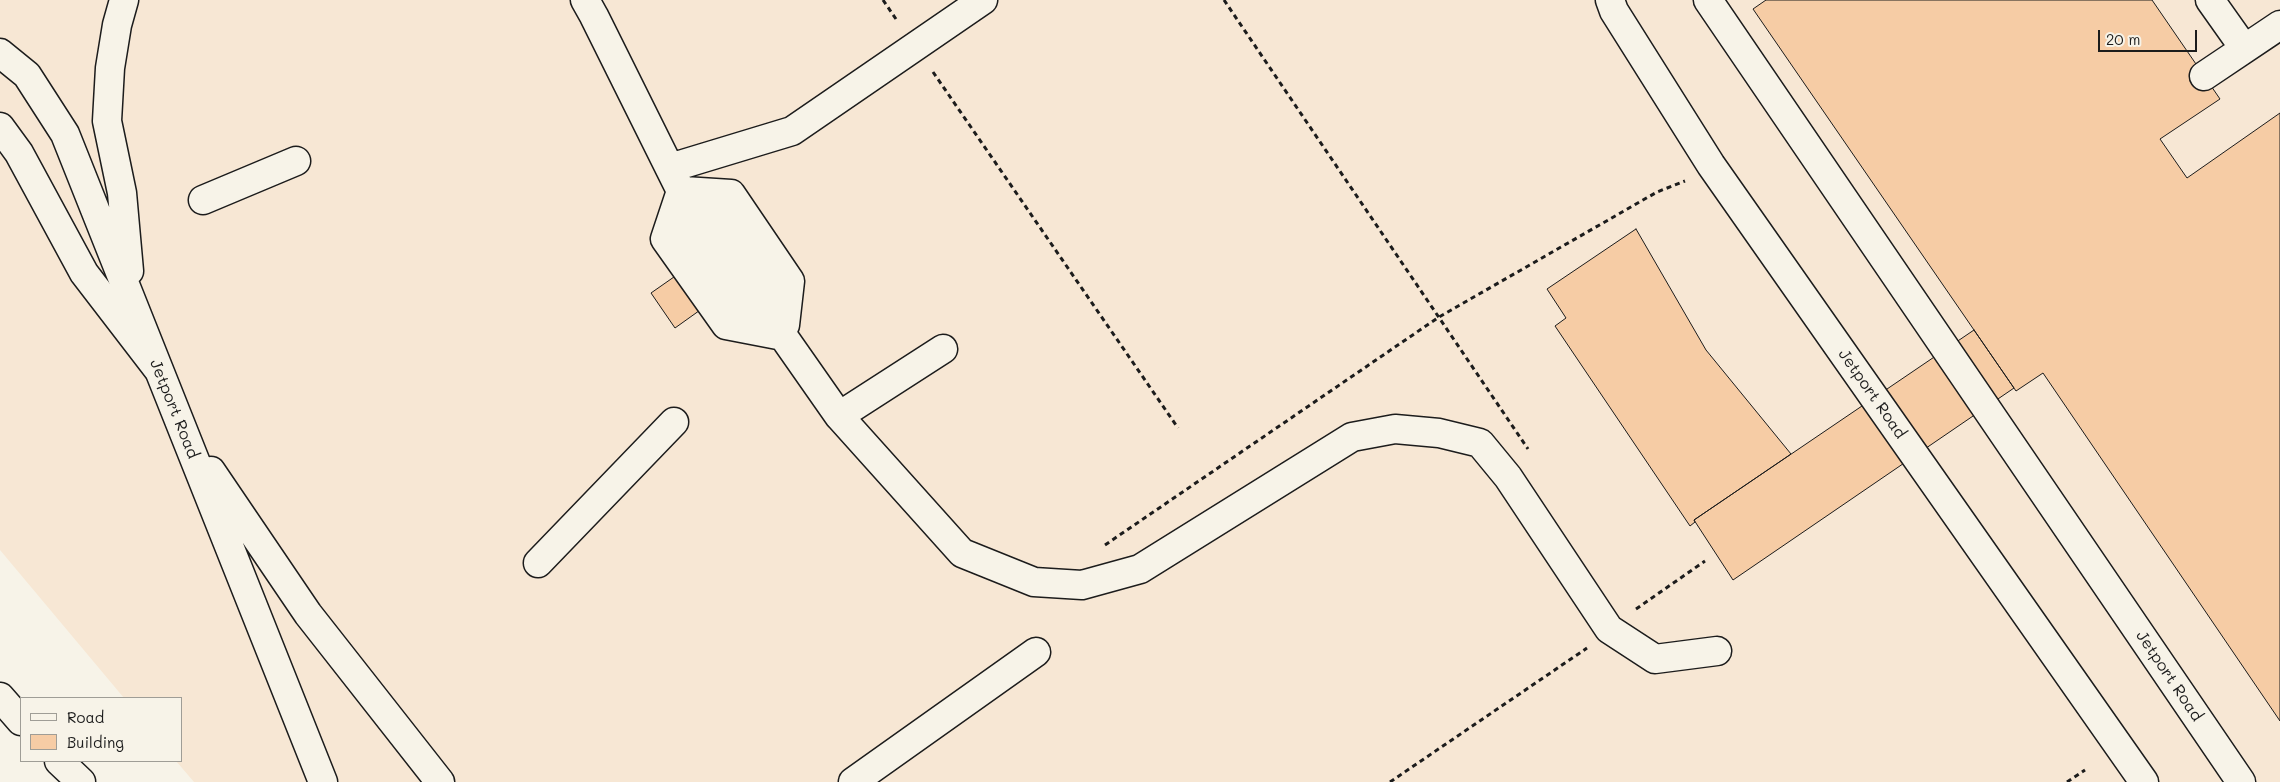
<!DOCTYPE html>
<style>
body{margin:0}
#map{position:relative;width:2280px;height:782px;overflow:hidden;background:#f7f3e8;font-family:Mali,sans-serif}
canvas{display:block}
.legend{position:absolute;left:20px;top:697px;width:162px;height:65px;box-sizing:border-box;background:#f7f3e8;border:1px solid #9f9d96;margin:0;padding:6px 9px;list-style:none;font-size:15px;color:#1c1c1c}
.legend li{display:flex;align-items:center;gap:10px;height:25px}
.legend b{width:25px;border:1px solid #9f9d96}
.scale{position:absolute;left:2098px;top:30px;width:99px;height:22px;box-sizing:border-box;border:2px solid #1c1c1c;border-top:0;padding-left:6px;font-size:15px;line-height:18px;white-space:nowrap;color:#1c1c1c;-webkit-text-stroke:4px #f7f3e8;paint-order:stroke}
</style>
<div id="map">
<canvas width="2280" height="782"></canvas>
<ul class="legend">
<li><b style="height:6px;background:#f7f3e8"></b>Road</li>
<li><b style="height:14px;background:#f6cca5"></b>Building</li>
</ul>
<div class="scale">20 m</div>
</div>
<script>
const g = document.querySelector('canvas').getContext('2d');
g.lineJoin = 'round';
function fill(path, color) {
  g.fillStyle = color;
  g.fill(path, 'evenodd');
}
function toPath(rows) {
  const path = new Path2D();
  for (const r of rows) {
    path.moveTo(r[0], r[1]);
    for (let i = 2; i < r.length; i += 2) path.lineTo(r[i], r[i + 1]);
  }
  return path;
}
function strokePath(path, color, width, dash) {
  g.strokeStyle = color;
  g.lineWidth = width;
  g.lineCap = dash ? 'butt' : 'round';
  g.setLineDash(dash || []);
  g.stroke(path);
}
function label(font, color, halo, rows, align = 'center') {
  g.font = font + ' Mali,sans-serif';
  g.lineWidth = 4.5;
  g.setLineDash([]);
  g.textBaseline = 'middle';
  g.strokeStyle = halo;
  g.fillStyle = color;
  for (const [text, x, y, turn = 0] of rows) {
    g.save();
    g.translate(x, y);
    g.rotate((+turn || 0) * Math.PI / 180);
    g.textAlign = isNaN(turn) ? turn : align;
    if (halo) g.strokeText(text, 0, 0);
    g.fillText(text, 0, 0);
    g.restore();
  }
}
fill(toPath([
 [0,0,2280,0,2280,782,194,782,176,761,181,761,181,698,124,698,0,550]
]), '#f7e7d4');
const building = toPath([
 [1766,0,2152,0,2220,99,2160,139,2187,178,2280,113,2280,721,2043,373,2016,391,1753,9,1766,0],
 [757,219,710,303,675,328,651,293,757,219],
 [1636,229,1706,350,1791,454,1694,520,1695,522,1690,526,1555,326,1566,318,1547,289,1636,229],
 [1974,330,2014,388,1733,580,1694,520,1974,330]
]);
fill(building, '#f6cca5');
strokePath(building, '#1c1c1c', 1);
const minor = toPath([
 [124,0,117,25,110,68,107,121,122,193,129,271],
 [585,0,594,16,681,191,710,208,771,296,783,336,839,416,962,553,1034,582,1082,585,1140,569,1352,437,1395,429,1439,433,1480,443,1508,477,1609,629,1655,659,1717,651],
 [1610,0,1614,11,1711,165,2144,782],
 [1708,0,2241,782],
 [2210,0,2244,48],
 [0,53,27,75,65,134,323,782],
 [2204,76,2280,25],
 [670,168,792,131,983,0],
 [681,191,665,239,726,325,783,336],
 [681,191,688,224,748,311,776,331],
 [684,191,731,194,790,281,785,325],
 [203,200,296,161],
 [839,416,943,349],
 [211,471,308,614,440,782],
 [538,563,674,422],
 [853,782,1036,652]
]);
const major = toPath([
 [0,127,19,153,84,273,157,368],
 [0,697,21,721],
 [59,761,81,782]
]);
strokePath(minor, '#1c1c1c', 31);
strokePath(major, '#1c1c1c', 31);
strokePath(toPath([
 [883,0,898,22],
 [1224,0,1528,449],
 [933,72,1178,428],
 [1105,545,1439,317,1657,192,1685,181],
 [1636,609,1705,561],
 [1390,782,1587,648],
 [2067,782,2085,770]
]), '#1c1c1c', 3, [5, 4]);
strokePath(minor, '#f7f3e8', 28);
strokePath(major, '#f7f3e8', 28);
label('16px', '#1c1c1c', '#f7f3e8', [
 ["Jetport Road",1872,394,55],
 ["Jetport Road",174,409,68],
 ["Jetport Road",2169,676,56]
]);
</script>
